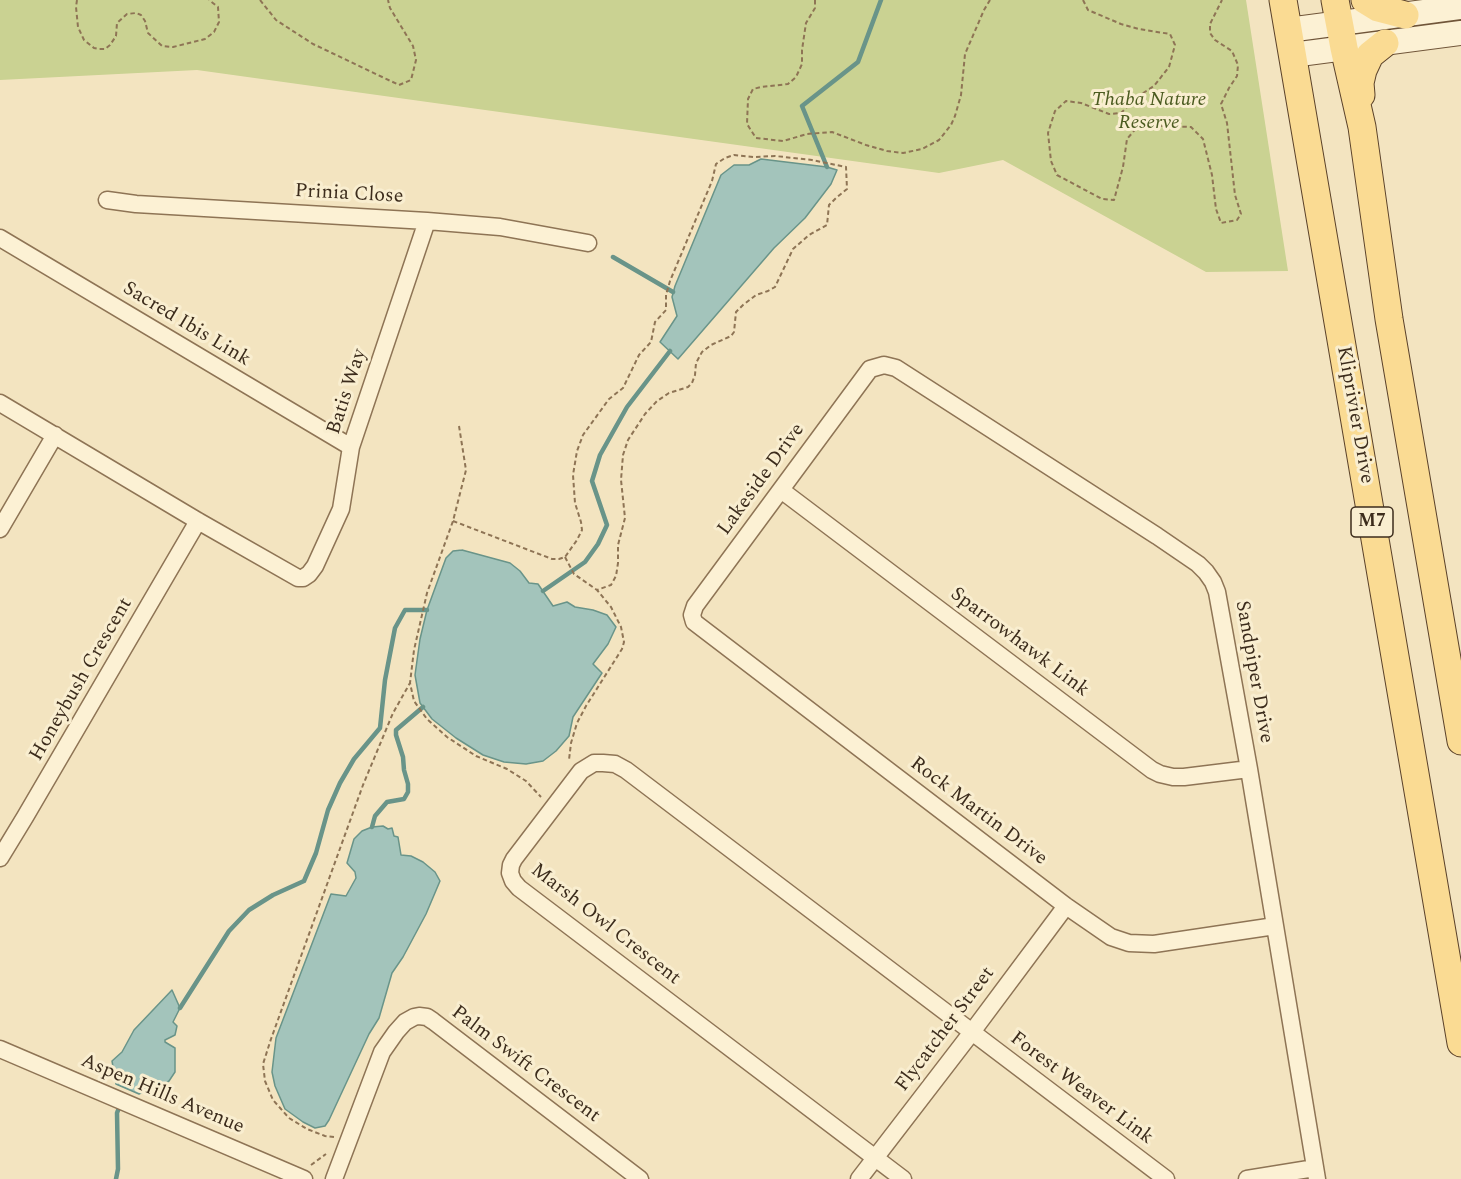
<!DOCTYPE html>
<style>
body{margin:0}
canvas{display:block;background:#f3e4c0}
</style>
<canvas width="1461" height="1179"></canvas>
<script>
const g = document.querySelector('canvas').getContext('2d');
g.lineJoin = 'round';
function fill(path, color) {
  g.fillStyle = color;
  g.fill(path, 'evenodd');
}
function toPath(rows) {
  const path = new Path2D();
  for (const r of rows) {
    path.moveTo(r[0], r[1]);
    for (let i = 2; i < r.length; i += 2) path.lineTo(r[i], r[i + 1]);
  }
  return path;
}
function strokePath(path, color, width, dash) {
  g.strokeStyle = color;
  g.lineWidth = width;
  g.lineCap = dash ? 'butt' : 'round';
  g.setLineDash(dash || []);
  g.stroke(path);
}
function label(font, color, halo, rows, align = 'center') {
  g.font = font + ' Spectral,serif';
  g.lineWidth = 6;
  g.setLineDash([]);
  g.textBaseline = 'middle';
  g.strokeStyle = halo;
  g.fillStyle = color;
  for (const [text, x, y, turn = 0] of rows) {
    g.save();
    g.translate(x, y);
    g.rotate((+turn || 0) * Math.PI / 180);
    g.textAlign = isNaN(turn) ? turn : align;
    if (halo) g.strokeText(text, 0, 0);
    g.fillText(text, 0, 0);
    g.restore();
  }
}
fill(toPath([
 [0,0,1246,0,1288,271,1206,272,1003,160,939,173,197,70,0,80]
]), '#cad292');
const water = toPath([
 [761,159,827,167,837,170,831,184,805,218,774,248,678,359,660,342,677,316,672,297,675,286,721,175,734,165,749,165,761,159],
 [462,550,510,563,520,571,529,583,538,584,553,606,567,602,575,607,593,610,607,615,616,627,608,644,593,664,602,673,573,717,569,736,556,751,543,761,526,764,504,762,483,755,456,738,432,719,420,703,415,675,420,639,427,610,446,558,453,551,462,550],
 [383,826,388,829,392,828,394,836,398,837,401,855,411,856,423,862,435,872,440,881,426,914,403,957,392,973,379,1018,369,1034,329,1120,325,1126,315,1128,303,1122,285,1109,275,1086,272,1072,276,1038,331,894,346,896,356,878,355,872,347,863,354,839,362,831,372,827,383,826],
 [172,990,180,1008,173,1022,177,1026,175,1035,165,1040,165,1042,175,1048,175,1072,169,1081,153,1091,145,1091,139,1094,116,1084,112,1061,122,1052,134,1030,172,990]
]);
fill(water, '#a3c4bb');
strokePath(water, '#699489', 1.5);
strokePath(toPath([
 [827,167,802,106,858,62,881,0],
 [613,257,673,292],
 [543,591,585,562,598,544,607,525,592,481,600,455,627,407,670,351],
 [372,827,375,816,387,802,404,799,408,792,408,784,404,770,403,757,396,735,396,730,423,707],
 [180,1008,229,931,249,910,273,895,304,881,316,853,328,810,340,783,354,759,380,728,385,680,395,628,405,610,427,610],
 [116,1179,118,1169,117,1113,120,1105]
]), '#699489', 4.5);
const minor = toPath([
 [107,200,136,204,427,221,500,227,588,243],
 [0,238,351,447],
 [0,403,198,521,298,578,303,578,309,574,315,566,341,509,351,447,427,221],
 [781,490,1152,770,1160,774,1173,777,1184,777,1249,769],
 [0,529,55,435],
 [0,858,25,817,198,521],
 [1275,926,1154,944,1129,943,1111,937,1066,906,694,622,692,615,695,606,870,369,884,365,896,368,1157,536,1198,564,1206,572,1213,582,1217,592,1249,769,1317,1179],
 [0,1049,304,1179],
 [334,1179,382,1052,396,1032,405,1022,414,1017,419,1016,427,1017,433,1021,640,1179],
 [859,1179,972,1032,1066,906],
 [903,1179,519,888,513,881,510,873,511,865,514,859,581,771,594,763,603,763,615,764,626,770,1166,1179],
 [1247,1179,1315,1168]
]);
const secondary = toPath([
 [1288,30,1461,7],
 [1292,55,1461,33]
]);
const primary = toPath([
 [1283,0,1461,1043],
 [1335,0,1344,48,1362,127,1389,319,1461,741],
 [1365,0,1378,8,1405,15],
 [1361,95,1360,83,1363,70,1370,55,1385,43]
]);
strokePath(minor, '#8e7455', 19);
strokePath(secondary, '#705539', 26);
strokePath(primary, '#5b422a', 29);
strokePath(toPath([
 [77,0,76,7,78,27,84,40,94,48,99,49,105,49,110,45,116,36,117,23,127,14,136,13,141,15,145,21,148,33,162,46,173,47,205,39,214,32,219,22,218,7,209,0],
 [260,0,276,20,313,44,399,85,411,80,416,60,413,46,390,8,388,0],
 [815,0,815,8,806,23,802,50,802,64,796,77,788,84,761,87,753,89,748,99,747,124,756,138,783,141,807,134,832,132,866,145,887,151,903,153,922,149,939,140,951,125,955,116,961,95,965,54,984,10,990,0],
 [1083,0,1088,10,1121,24,1139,29,1170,34,1175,45,1169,67,1154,86,1137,97,1121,113,1109,114,1081,103,1066,101,1055,111,1048,133,1051,161,1057,175,1102,199,1114,200,1123,167,1127,139,1139,125,1191,127,1203,139,1212,175,1216,209,1221,223,1237,220,1241,214,1235,195,1227,123,1221,104,1229,88,1237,76,1238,65,1232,51,1215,40,1210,33,1210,24,1222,0],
 [459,426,466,470,453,521,427,593,414,650,410,683,414,701,427,719,447,737,476,756,507,769,526,781,541,797],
 [453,521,552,559,559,559,565,557,577,540,582,530,581,522,575,503,573,475,577,451,583,435,609,399,623,388,639,355,651,342,655,322,666,310,666,295,670,281,712,181,716,164,725,158,734,155,754,157,775,156,812,160,846,167,847,189,836,198,829,205,827,225,809,235,793,249,775,287,768,291,756,295,743,305,736,312,734,332,731,336,711,345,702,352,696,363,695,375,692,383,688,387,669,393,657,401,645,414,628,440,623,455,621,480,625,518,618,545,618,563,616,576,611,585,597,590,611,607,621,627,624,642,622,649,586,706,577,723,571,743,569,760],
 [565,557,574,574,597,590],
 [334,1137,325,1136,307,1129,289,1118,273,1100,265,1081,263,1064,271,1039,363,785,393,713,410,683],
 [311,1165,326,1154]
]), '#8e7455', 2, [4.5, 3]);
strokePath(minor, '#fcf1d4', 16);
strokePath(secondary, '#fcf1d4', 24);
strokePath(primary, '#fadb93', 27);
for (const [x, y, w] of [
 [1372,522,42]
]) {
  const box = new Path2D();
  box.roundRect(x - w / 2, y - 15, w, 30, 4.5);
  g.fillStyle = '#f9eed0';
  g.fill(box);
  strokePath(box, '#3c2c1c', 1.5);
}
label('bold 18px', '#3c2c1c', null, [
 ["M7",1372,522]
]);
label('italic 20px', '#4b5b20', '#f9eed0', [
 ["Thaba Nature",1149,101],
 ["Reserve",1149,124]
]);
label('20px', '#3c2c1c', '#f9eed0', [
 ["Prinia Close",349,195,3],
 ["Sacred Ibis Link",186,325,31],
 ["Batis Way",348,392,-72],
 ["Kliprivier Drive",1354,415,80],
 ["Lakeside Drive",762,480,-54],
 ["Sparrowhawk Link",1019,643,37],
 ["Sandpiper Drive",1253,672,80],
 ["Honeybush Crescent",82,680,-60],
 ["Rock Martin Drive",978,812,37],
 ["Marsh Owl Crescent",605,925,38],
 ["Flycatcher Street",946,1030,-53],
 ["Palm Swift Crescent",525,1065,37],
 ["Forest Weaver Link",1081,1089,37],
 ["Aspen Hills Avenue",162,1095,23]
]);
</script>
